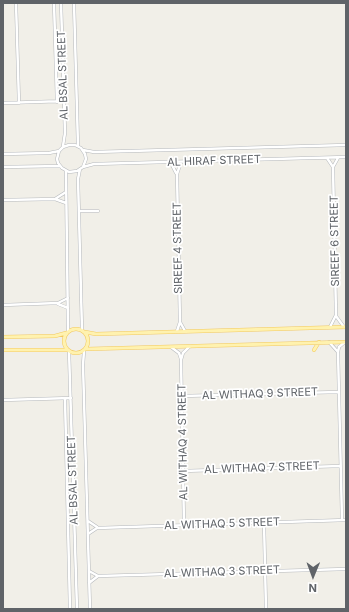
<!DOCTYPE html>
<style>
body{margin:0}
#map{position:relative;width:349px;height:612px;overflow:hidden;background:#f1efe8;font-family:Inter,sans-serif}
canvas{display:block}
.frame{position:absolute;inset:0;border:4px solid #5f6368;pointer-events:none}
.north{position:absolute;left:293px;top:556px;width:40px;height:40px;-webkit-text-stroke:3px #fff;paint-order:stroke;rotate:181deg;font-size:11px;font-weight:700;line-height:16px;text-align:center;color:#5f6368}
.north::after{content:'';display:block;margin:auto;width:14px;height:18px;background:#5f6368;clip-path:polygon(50% 0,100% 100%,50% 72%,0 100%)}
</style>
<div id="map">
<canvas width="349" height="612"></canvas>
<div class="frame"></div>
<div class="north">N</div>
</div>
<script>
const g = document.querySelector('canvas').getContext('2d');
g.lineJoin = 'round';
function toPath(rows) {
  const path = new Path2D();
  for (const r of rows) {
    if (r.length === 3) {
      path.moveTo(r[0] + r[2], r[1]);
      path.arc(r[0], r[1], r[2], 0, 2 * Math.PI);
      continue;
    }
    path.moveTo(r[0], r[1]);
    for (let i = 2; i < r.length; i += 2) path.lineTo(r[i], r[i + 1]);
  }
  return path;
}
function strokePath(path, color, width, dash) {
  g.strokeStyle = color;
  g.lineWidth = width;
  g.lineCap = dash ? 'butt' : 'round';
  g.setLineDash(dash || []);
  g.stroke(path);
}
function label(font, color, halo, rows, align = 'center') {
  g.font = font + ' Inter,sans-serif';
  g.lineWidth = 3.5;
  g.setLineDash([]);
  g.textBaseline = 'middle';
  g.strokeStyle = halo;
  g.fillStyle = color;
  for (const [text, x, y, turn = 0] of rows) {
    g.save();
    g.translate(x, y);
    g.rotate((+turn || 0) * Math.PI / 180);
    g.textAlign = isNaN(turn) ? turn : align;
    if (halo) g.strokeText(text, 0, 0);
    g.fillText(text, 0, 0);
    g.restore();
  }
}
const minor = toPath([
 [16,3,19,103],
 [54,3,57,102],
 [61,3,65,133,63,146],
 [74,3,78,146],
 [3,103,64,101],
 [83,150,94,152,346,145],
 [3,154,49,153,59,151],
 [327,158,333,167],
 [171,163,176,173],
 [3,167,60,166],
 [83,167,86,159,85,154,81,148,75,145,69,145,63,147,59,151,57,159,58,163,62,168,69,172,77,171,83,167,94,164,346,157],
 [80,169,78,179,82,330],
 [66,171,68,331],
 [55,199,66,192],
 [3,200,55,199,66,203],
 [79,211,98,211],
 [58,304,68,308],
 [3,305,58,303,68,298],
 [336,316,344,327],
 [180,322,185,331],
 [330,327,336,315,333,167,338,158],
 [177,331,180,322,177,174,181,162],
 [329,342,338,352],
 [171,347,179,353,181,359],
 [69,351,77,609],
 [84,351,83,365,90,609],
 [182,396,338,392],
 [65,399,70,609],
 [3,400,71,398],
 [183,471,340,466],
 [342,520,338,352,339,347,345,342],
 [88,521,97,527],
 [264,523,266,609],
 [184,525,181,360,183,353,190,346],
 [88,534,97,528,346,520],
 [89,571,98,576,346,569],
 [89,583,98,576]
]);
const major = toPath([
 [76,341,12],
 [85,332,96,334,346,327],
 [3,337,55,336,66,333],
 [86,349,346,342],
 [3,350,67,350],
 [314,350,319,342]
]);
strokePath(minor, '#b5b8bc', 3.5);
strokePath(major, '#f2c960', 4);
strokePath(minor, '#fff', 2.5);
strokePath(major, '#fff2af', 3);
label('11px', '#5f6368', '#fff', [
 ["AL BSAL STREET",63,75,-92],
 ["AL HIRAF STREET",214,161,-2],
 ["SIREEF 6 STREET",335,241,-91],
 ["SIREEF 4 STREET",178,248,-91],
 ["AL WITHAQ 9 STREET",260,394,-2],
 ["AL WITHAQ 4 STREET",183,442,-91],
 ["AL WITHAQ 7 STREET",262,468,-2],
 ["AL BSAL STREET",73,480,-92],
 ["AL WITHAQ 5 STREET",222,524,-2],
 ["AL WITHAQ 3 STREET",222,572,-2]
]);
</script>
